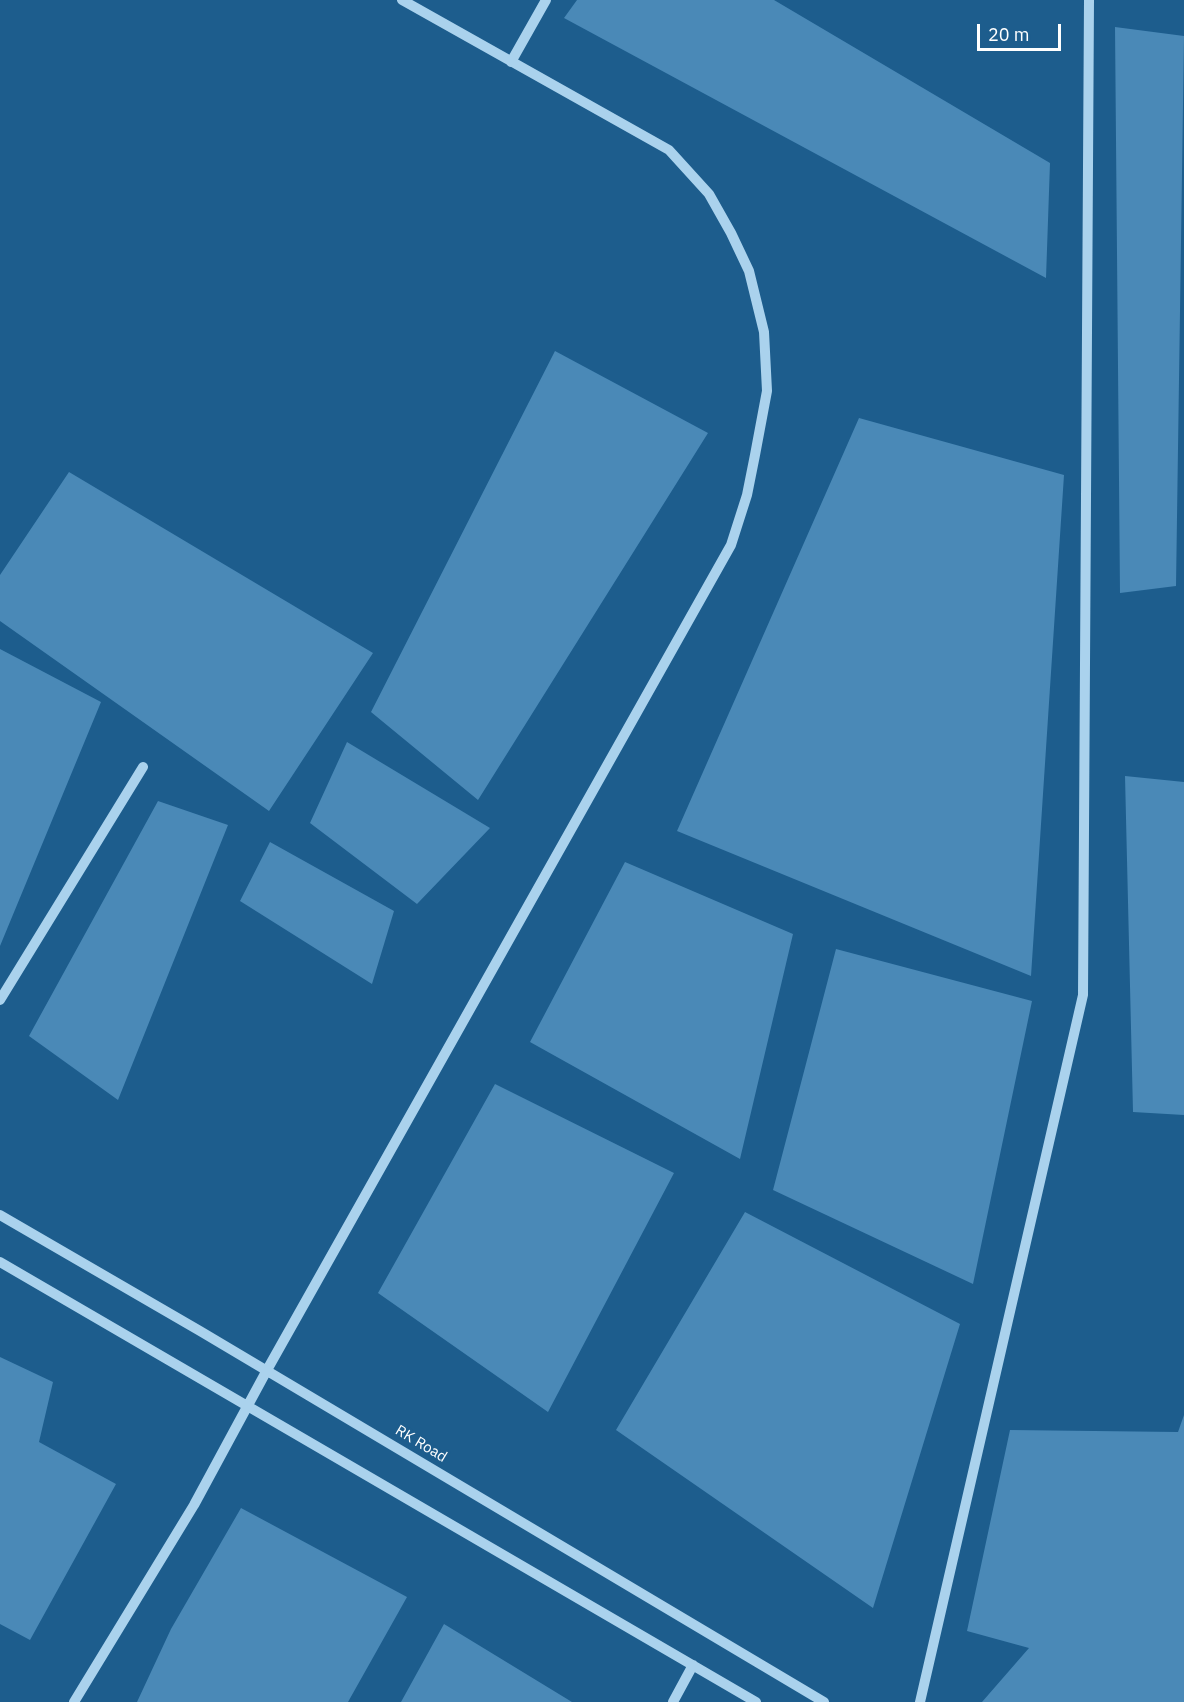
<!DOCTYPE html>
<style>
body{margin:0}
#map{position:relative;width:1184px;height:1702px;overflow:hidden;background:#1d5d8d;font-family:"IBM Plex Sans",sans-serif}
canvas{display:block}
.scale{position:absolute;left:977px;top:24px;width:84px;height:27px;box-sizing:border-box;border:3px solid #fff;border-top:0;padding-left:8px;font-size:18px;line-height:21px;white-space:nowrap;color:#fff;-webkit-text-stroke:4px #1d5d8d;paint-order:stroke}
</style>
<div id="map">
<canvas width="1184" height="1702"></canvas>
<div class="scale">20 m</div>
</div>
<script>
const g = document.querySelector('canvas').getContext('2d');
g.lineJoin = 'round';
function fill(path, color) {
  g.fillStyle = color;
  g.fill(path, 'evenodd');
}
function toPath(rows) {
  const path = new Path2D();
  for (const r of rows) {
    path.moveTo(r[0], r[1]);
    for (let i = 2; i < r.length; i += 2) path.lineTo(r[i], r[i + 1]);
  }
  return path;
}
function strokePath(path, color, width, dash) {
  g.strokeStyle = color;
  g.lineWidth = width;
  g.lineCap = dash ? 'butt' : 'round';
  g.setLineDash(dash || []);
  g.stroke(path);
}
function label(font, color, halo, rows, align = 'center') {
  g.font = font + ' "IBM Plex Sans",sans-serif';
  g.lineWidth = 5;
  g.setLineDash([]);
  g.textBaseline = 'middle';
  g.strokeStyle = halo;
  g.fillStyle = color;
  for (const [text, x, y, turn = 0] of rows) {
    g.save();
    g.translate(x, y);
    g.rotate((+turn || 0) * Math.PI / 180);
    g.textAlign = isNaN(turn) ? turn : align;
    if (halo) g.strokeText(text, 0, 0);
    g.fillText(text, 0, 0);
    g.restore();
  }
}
fill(toPath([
 [577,0,774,0,1050,163,1046,278,564,18],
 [1115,27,1184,36,1176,586,1120,593],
 [555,351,708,433,478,800,371,712],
 [859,418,1064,475,1031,976,677,831],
 [69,472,373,653,269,811,0,621,0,575],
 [0,649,101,702,0,946],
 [347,742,490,828,417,904,310,823],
 [1125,776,1184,782,1184,1115,1133,1112],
 [158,801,228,825,118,1100,29,1036],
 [270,842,394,911,372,984,240,901],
 [625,862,793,934,740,1159,530,1042],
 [836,949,1032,1001,973,1284,773,1190],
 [495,1084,674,1173,548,1412,378,1293],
 [745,1212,960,1324,873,1608,616,1430],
 [0,1357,53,1382,39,1442,116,1484,30,1640,0,1624],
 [1184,1415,1184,1702,982,1702,1029,1648,967,1631,1010,1430,1178,1432],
 [241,1508,407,1597,348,1702,137,1702,171,1629],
 [444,1624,572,1702,401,1702]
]), '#4a89b7');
strokePath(toPath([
 [511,62,546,0],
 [0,1000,143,767],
 [0,1215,200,1331,824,1702],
 [0,1262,756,1702],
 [74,1702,194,1505,267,1370,731,545,747,495,755,455,767,391,764,332,749,271,731,233,709,194,669,150,402,0],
 [673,1702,693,1665],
 [920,1702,1083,995,1089,0]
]), '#aad2ed', 10);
label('15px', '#fff', '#1d5d8d', [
 ["RK Road",421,1444,31]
]);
</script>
